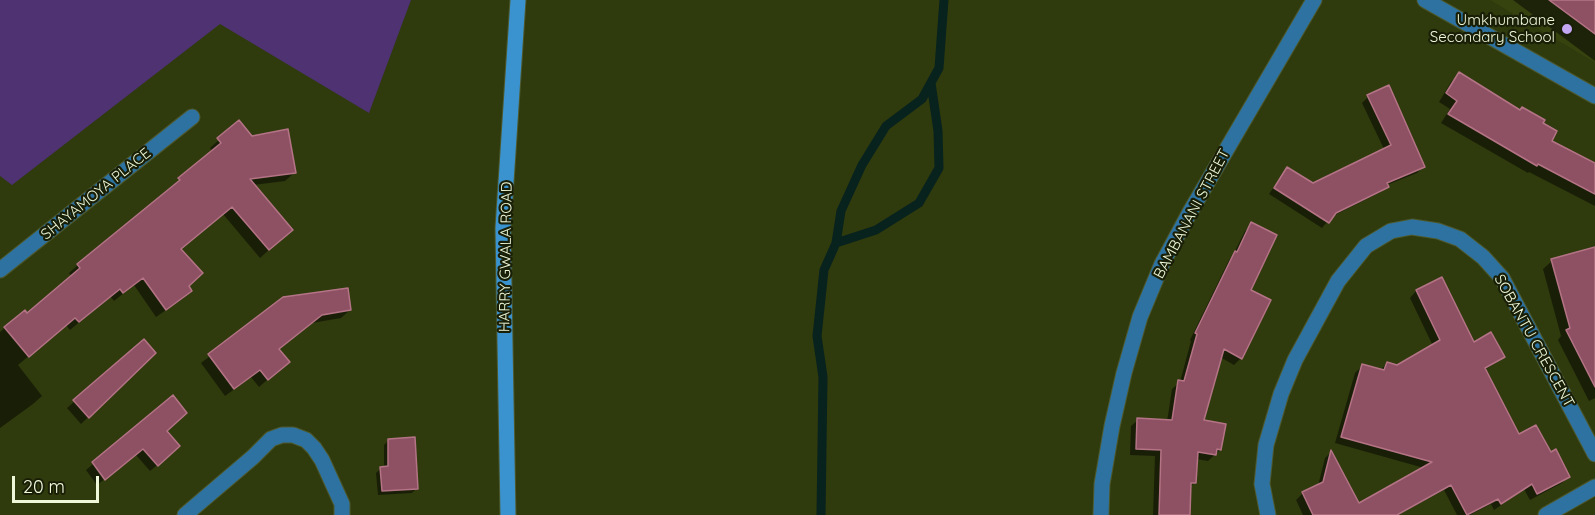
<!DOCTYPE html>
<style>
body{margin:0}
#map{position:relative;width:1595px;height:515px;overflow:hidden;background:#2f3a0d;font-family:Quicksand,sans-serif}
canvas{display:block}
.scale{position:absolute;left:12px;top:476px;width:87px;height:27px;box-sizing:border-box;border:3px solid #eff9da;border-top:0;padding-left:8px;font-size:18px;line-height:21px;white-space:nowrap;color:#eff9da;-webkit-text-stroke:4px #191f07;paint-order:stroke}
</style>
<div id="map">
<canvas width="1595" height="515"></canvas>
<div class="scale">20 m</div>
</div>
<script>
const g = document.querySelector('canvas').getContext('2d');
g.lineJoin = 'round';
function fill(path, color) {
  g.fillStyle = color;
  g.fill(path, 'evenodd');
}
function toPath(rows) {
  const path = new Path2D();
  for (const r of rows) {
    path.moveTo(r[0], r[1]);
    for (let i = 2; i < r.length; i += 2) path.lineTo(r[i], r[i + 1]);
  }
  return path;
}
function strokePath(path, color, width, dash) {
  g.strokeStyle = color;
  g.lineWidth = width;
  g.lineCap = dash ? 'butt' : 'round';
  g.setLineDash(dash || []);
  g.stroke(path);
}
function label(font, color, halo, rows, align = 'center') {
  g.font = font + ' Quicksand,sans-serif';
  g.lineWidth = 4.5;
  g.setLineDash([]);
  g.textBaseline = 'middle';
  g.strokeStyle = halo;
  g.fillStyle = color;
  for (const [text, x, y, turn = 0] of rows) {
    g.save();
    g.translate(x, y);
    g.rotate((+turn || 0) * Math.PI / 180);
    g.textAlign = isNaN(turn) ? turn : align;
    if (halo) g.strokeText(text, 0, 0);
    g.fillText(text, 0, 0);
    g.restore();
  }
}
fill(toPath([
 [1490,0,1595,0,1595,62,1589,59]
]), '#37430f');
fill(toPath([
 [0,0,411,0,369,113,220,24,12,185,0,176]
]), '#4e3271');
fill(toPath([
 [1513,0,1595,0,1595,61],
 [1459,74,1541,124,1550,141,1595,164,1595,206,1529,172,1528,173,1441,123,1450,109,1439,102,1451,82],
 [1368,97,1423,167,1417,173,1387,185,1381,192,1331,217,1322,228,1269,194,1287,169,1313,185,1384,149,1362,103],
 [239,122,251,137,294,173,285,181,253,185,282,238,260,258,223,214,180,249,187,286,190,291,182,299,156,317,134,285,114,301,110,296,70,330,66,325,18,365,42,396,33,404,0,428,0,332,24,312,26,315,72,277,69,273,78,265,213,152,210,148],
 [1252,224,1249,291,1241,358,1234,365,1220,357,1202,422,1220,450,1208,461,1196,459,1195,482,1189,488,1188,515,1153,515,1155,456,1130,455,1131,426,1138,420,1167,422,1172,389,1180,382,1191,341,1190,340,1229,260,1233,255,1245,231],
 [1595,249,1595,398,1589,401,1558,340,1561,336,1543,269,1552,261],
 [1416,291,1473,344,1503,357,1496,363,1484,370,1518,436,1550,454,1568,477,1562,483,1530,500,1524,489,1494,510,1491,504,1470,515,1457,515,1444,490,1398,515,1385,493,1424,468,1335,443,1355,373,1362,366,1380,371,1387,363,1397,366,1433,346,1410,298],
 [284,299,350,310,341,318,312,323,278,350,288,362,259,387,251,377,225,396,201,363],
 [144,341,154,353,81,424,67,408],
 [173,397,166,431,172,453,150,471,136,455,97,485,86,470],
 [388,441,416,489,412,493,378,495,376,473,381,468,384,468,384,445],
 [1331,452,1364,515,1303,515,1296,500,1303,493,1318,486,1325,458]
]), '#0007');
strokePath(toPath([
 [836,243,876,230,919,203,939,168,938,131,931,83],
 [821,515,823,377,817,336,824,270,836,243,841,211,862,165,886,126,922,99,939,68,944,0]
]), '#08221e', 9);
const building = toPath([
 [1549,0,1595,0,1595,34,1549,0],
 [1459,72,1520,110,1522,107,1545,120,1543,123,1557,131,1552,141,1595,163,1595,194,1538,164,1537,166,1448,114,1457,101,1446,93,1459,72],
 [1389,85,1425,167,1387,183,1389,187,1336,213,1329,223,1274,188,1287,167,1313,183,1391,145,1367,95,1389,85],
 [239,120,252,136,288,129,296,173,250,179,293,230,269,250,232,207,181,249,203,273,189,286,192,291,166,310,143,278,123,293,120,289,79,322,75,318,29,357,4,327,25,310,27,313,80,268,77,264,180,180,178,178,221,143,217,138,239,120],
 [1251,222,1277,235,1251,290,1271,300,1242,359,1224,349,1204,420,1226,424,1221,450,1217,449,1216,455,1198,452,1196,483,1191,483,1190,515,1159,515,1161,450,1136,449,1137,418,1172,420,1178,380,1184,381,1197,334,1195,333,1235,251,1237,252,1251,222],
 [1595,247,1595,387,1566,330,1570,328,1551,259,1595,247],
 [1442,277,1474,342,1491,332,1505,357,1485,368,1519,434,1536,425,1551,452,1556,449,1570,477,1537,494,1532,484,1501,504,1498,499,1467,515,1451,485,1397,515,1313,515,1302,492,1323,482,1331,450,1359,503,1432,462,1341,437,1362,364,1384,370,1387,362,1397,365,1440,340,1416,290,1442,277],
 [348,288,351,310,322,315,279,349,290,362,268,380,260,370,234,389,208,354,283,297,348,288],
 [144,339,156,353,89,418,73,400,144,339],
 [173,395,187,413,167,431,180,446,158,466,143,449,105,480,92,462,173,395],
 [415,437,418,489,382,491,380,467,388,466,388,439,415,437]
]);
fill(building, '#8e5163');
strokePath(building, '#b47486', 1.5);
const minor = toPath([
 [0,270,192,117],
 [185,515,253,457,271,439,282,435,293,435,306,440,314,448,322,460,342,504,342,515],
 [1101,515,1102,484,1112,426,1124,373,1140,317,1162,264,1190,212,1314,0],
 [1268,515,1262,484,1266,445,1281,394,1295,360,1338,281,1366,246,1391,231,1412,227,1438,231,1460,239,1483,257,1502,278,1595,454],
 [1546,515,1595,487]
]);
const tertiary = toPath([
 [1425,0,1595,96]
]);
const secondary = toPath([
 [508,515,503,228,518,0]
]);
strokePath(minor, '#4e592e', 17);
strokePath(tertiary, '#4e592e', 17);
strokePath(secondary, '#4e592e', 17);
strokePath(minor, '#2d72a1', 15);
strokePath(tertiary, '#2d72a1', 15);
strokePath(secondary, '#3a93ce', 15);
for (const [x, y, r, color] of [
 [1567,29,6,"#c4a7f1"]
]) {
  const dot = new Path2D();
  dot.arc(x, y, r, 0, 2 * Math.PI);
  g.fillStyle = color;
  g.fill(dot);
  strokePath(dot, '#191f07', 2);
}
label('15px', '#eff9da', '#191f07', [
 ["Umkhumbane",1555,20],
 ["Secondary School",1555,37]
], 'right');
label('15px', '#eff9da', '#191f07', [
 ["SHAYAMOYA PLACE",96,194,-39],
 ["BAMBANANI STREET",1192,214,-62],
 ["HARRY GWALA ROAD",506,257,-89],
 ["SOBANTU CRESCENT",1534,341,61]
]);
</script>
